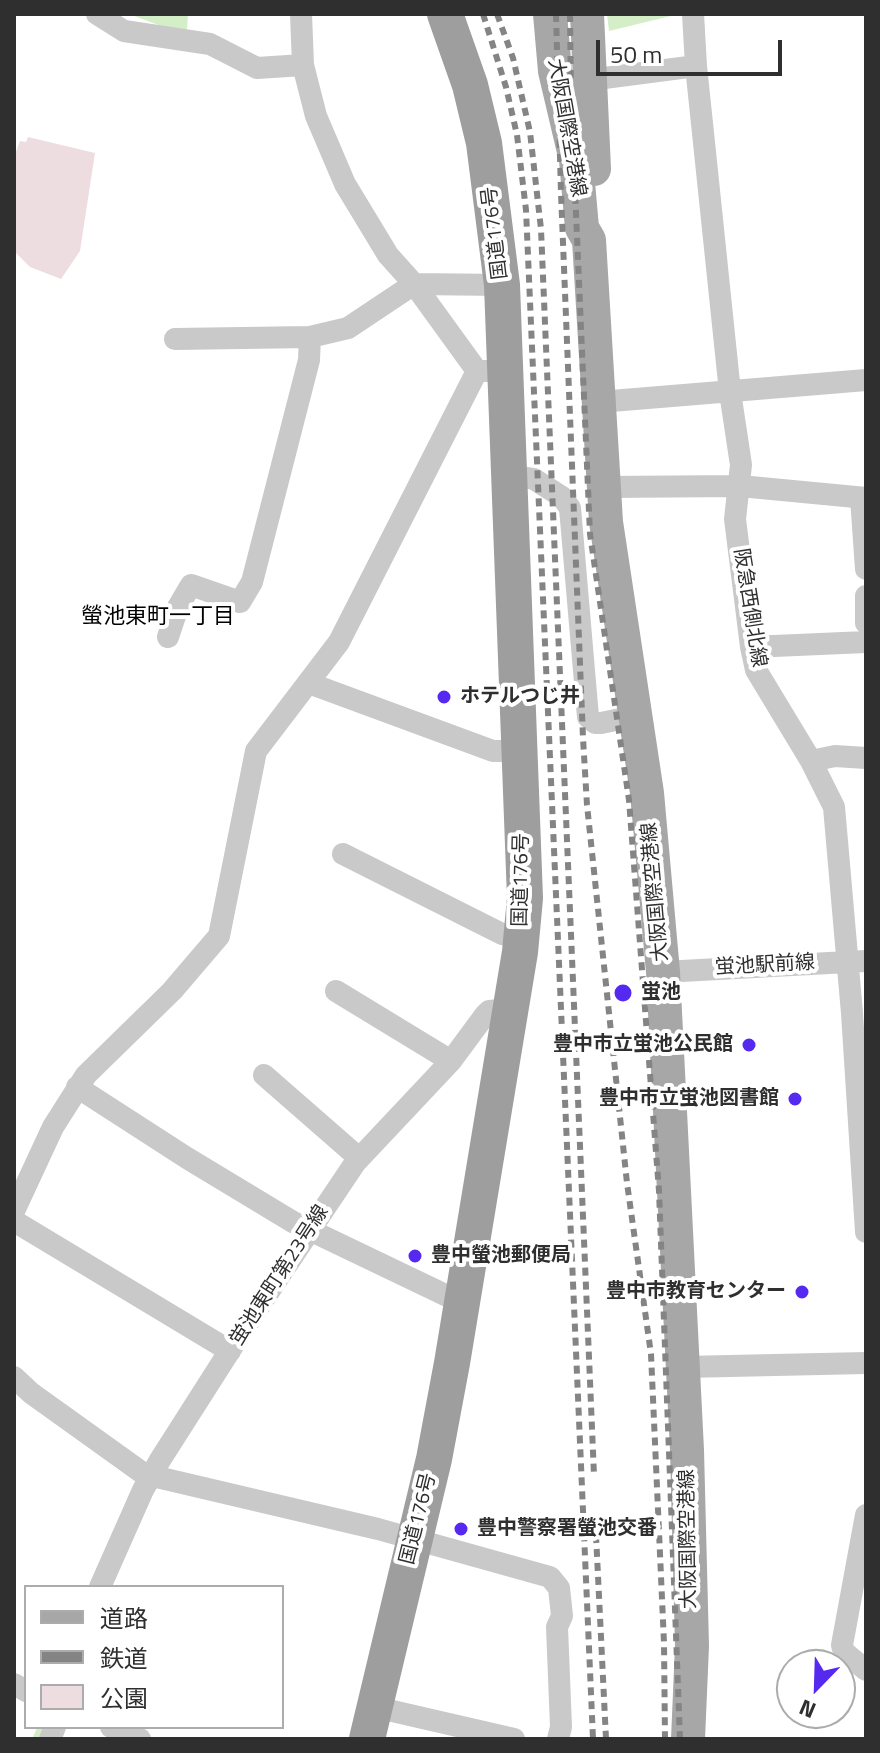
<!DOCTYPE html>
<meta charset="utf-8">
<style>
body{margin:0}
#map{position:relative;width:880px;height:1753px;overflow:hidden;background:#fff;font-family:"Titillium Web","Noto Sans JP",sans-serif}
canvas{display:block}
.frame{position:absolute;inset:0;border:16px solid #2f2f2f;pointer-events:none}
.legend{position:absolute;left:24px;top:1585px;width:260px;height:144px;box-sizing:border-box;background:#fff;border:2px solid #acacac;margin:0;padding:10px 14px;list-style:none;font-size:24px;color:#2f2f2f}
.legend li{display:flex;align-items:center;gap:16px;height:40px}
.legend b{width:40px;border:2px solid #acacac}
.north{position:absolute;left:776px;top:1649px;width:80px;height:80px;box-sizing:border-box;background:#fff;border:2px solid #acacac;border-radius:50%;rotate:203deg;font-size:22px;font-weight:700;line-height:32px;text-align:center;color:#2f2f2f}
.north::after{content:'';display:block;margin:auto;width:28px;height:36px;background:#5529ef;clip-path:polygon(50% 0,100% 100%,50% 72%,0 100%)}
.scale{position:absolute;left:596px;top:40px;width:186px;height:36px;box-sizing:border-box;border:4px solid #2f2f2f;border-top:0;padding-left:10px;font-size:24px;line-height:28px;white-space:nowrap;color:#2f2f2f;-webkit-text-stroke:6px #fff;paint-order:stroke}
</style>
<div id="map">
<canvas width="880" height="1753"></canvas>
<div class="frame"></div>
<ul class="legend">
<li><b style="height:10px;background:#a7a7a7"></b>道路</li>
<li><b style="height:10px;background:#848484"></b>鉄道</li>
<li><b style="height:22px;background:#eddde1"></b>公園</li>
</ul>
<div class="north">N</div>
<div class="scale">50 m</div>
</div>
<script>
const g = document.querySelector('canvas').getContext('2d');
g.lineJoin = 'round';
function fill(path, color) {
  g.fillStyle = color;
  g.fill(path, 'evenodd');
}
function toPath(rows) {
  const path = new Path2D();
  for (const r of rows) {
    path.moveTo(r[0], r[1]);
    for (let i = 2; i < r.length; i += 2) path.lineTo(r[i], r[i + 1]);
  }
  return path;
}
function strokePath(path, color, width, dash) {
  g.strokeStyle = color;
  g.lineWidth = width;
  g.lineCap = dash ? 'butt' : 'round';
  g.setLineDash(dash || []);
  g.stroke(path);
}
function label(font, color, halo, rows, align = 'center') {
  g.font = font + ' "Titillium Web","Noto Sans JP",sans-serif';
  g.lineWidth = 8;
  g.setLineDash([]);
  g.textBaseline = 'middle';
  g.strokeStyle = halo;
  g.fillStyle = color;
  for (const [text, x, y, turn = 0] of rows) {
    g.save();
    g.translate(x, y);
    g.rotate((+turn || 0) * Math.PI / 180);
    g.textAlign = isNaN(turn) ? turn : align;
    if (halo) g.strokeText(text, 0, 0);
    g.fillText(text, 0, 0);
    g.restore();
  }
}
fill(toPath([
 [28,137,95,153,80,251,61,279,30,267,14,251,14,157,20,141,26,142]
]), '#eddde1');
fill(toPath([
 [129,14,188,14,187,29,169,29],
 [607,14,675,14,675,15,609,31]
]), '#d4eec8');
strokePath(toPath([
 [36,1739,41,1727]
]), '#d4eec8', 7);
strokePath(toPath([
 [97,14,124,31,210,44,257,68,303,65],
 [301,14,303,65,316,116,345,184,388,255,414,284,477,371,492,371],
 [693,14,696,66,730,392,741,465,735,519,751,647,756,670,811,761,834,807,852,1013,866,1232],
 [589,80,696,66],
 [175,339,310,337,348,328,414,284,502,285],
 [599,402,866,380],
 [509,475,534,479,562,497,570,508,588,717,595,723,601,723,635,716],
 [605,487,740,486,866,498],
 [861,498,866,569],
 [866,596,866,623],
 [168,637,178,607,191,585,240,602,252,582,309,360,310,337],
 [751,647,866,642],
 [314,685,493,751,521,751],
 [811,761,835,756,866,758],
 [343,854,502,934,521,938],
 [663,972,866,961],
 [336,991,451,1061],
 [264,1075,359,1158],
 [77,1087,187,1158,293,1222,462,1303],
 [14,1211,53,1127,86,1075,172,991,219,936,256,751,339,642,477,371],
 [14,1221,230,1351],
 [684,1367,866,1363],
 [14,1377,31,1393,144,1474,378,1529,550,1577,559,1588,562,1616,557,1627,561,1727,558,1739],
 [866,1515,842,1645,844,1652,866,1670],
 [100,1587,143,1490,160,1460,241,1333,355,1163,451,1061,485,1015,489,1011,511,1009],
 [14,1684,26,1691],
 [375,1707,514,1739],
 [111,1727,140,1739],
 [50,1739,55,1727]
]), '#c9c9c9', 22);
strokePath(toPath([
 [550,14,555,71,576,160,582,228,589,240,606,522,647,793,663,972,687,1450,692,1646,688,1739],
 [587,14,594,169]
]), '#a7a7a7', 34);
strokePath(toPath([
 [367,1739,434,1459,452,1363,520,952,525,898,502,285,484,143,470,85,445,14]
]), '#9e9e9e', 36);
strokePath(toPath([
 [483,14,506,87,517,135,526,210,593,1739],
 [497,14,513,58,530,132,541,229,594,1475],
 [556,14,561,193,583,738,587,805,627,1183,651,1354,664,1643,665,1739],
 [570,14,571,99,590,534,629,800,659,1191,680,1739],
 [596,1535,606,1739]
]), '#848484', 6, [8, 6]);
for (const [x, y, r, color] of [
 [444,697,8,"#5529ef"],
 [623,993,10,"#5529ef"],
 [749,1045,8,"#5529ef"],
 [795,1099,8,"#5529ef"],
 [415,1256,8,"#5529ef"],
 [802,1292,8,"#5529ef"],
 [461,1529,8,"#5529ef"]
]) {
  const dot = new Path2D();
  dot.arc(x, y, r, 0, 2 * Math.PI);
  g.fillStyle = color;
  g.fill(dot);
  strokePath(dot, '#fff', 3);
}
label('20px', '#2f2f2f', '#fff', [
 ["大阪国際空港線",566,128,80],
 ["国道176号",496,233,-97],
 ["阪急西側北線",749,608,81],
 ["国道176号",522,880,-89],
 ["大阪国際空港線",656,892,-95],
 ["蛍池駅前線",765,966,-3],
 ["蛍池東町第23号線",280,1276,-57],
 ["国道176号",419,1519,-76],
 ["大阪国際空港線",689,1539,-91]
]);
label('bold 20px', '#2f2f2f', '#fff', [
 ["ホテルつじ井",460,697],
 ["蛍池",641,993],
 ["豊中市立蛍池公民館",733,1045,"right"],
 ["豊中市立蛍池図書館",779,1099,"right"],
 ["豊中螢池郵便局",431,1256],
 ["豊中市教育センター",786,1292,"right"],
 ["豊中警察署螢池交番",477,1529]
], 'left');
label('22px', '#000', '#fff', [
 ["螢池東町一丁目",158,618]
]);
</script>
